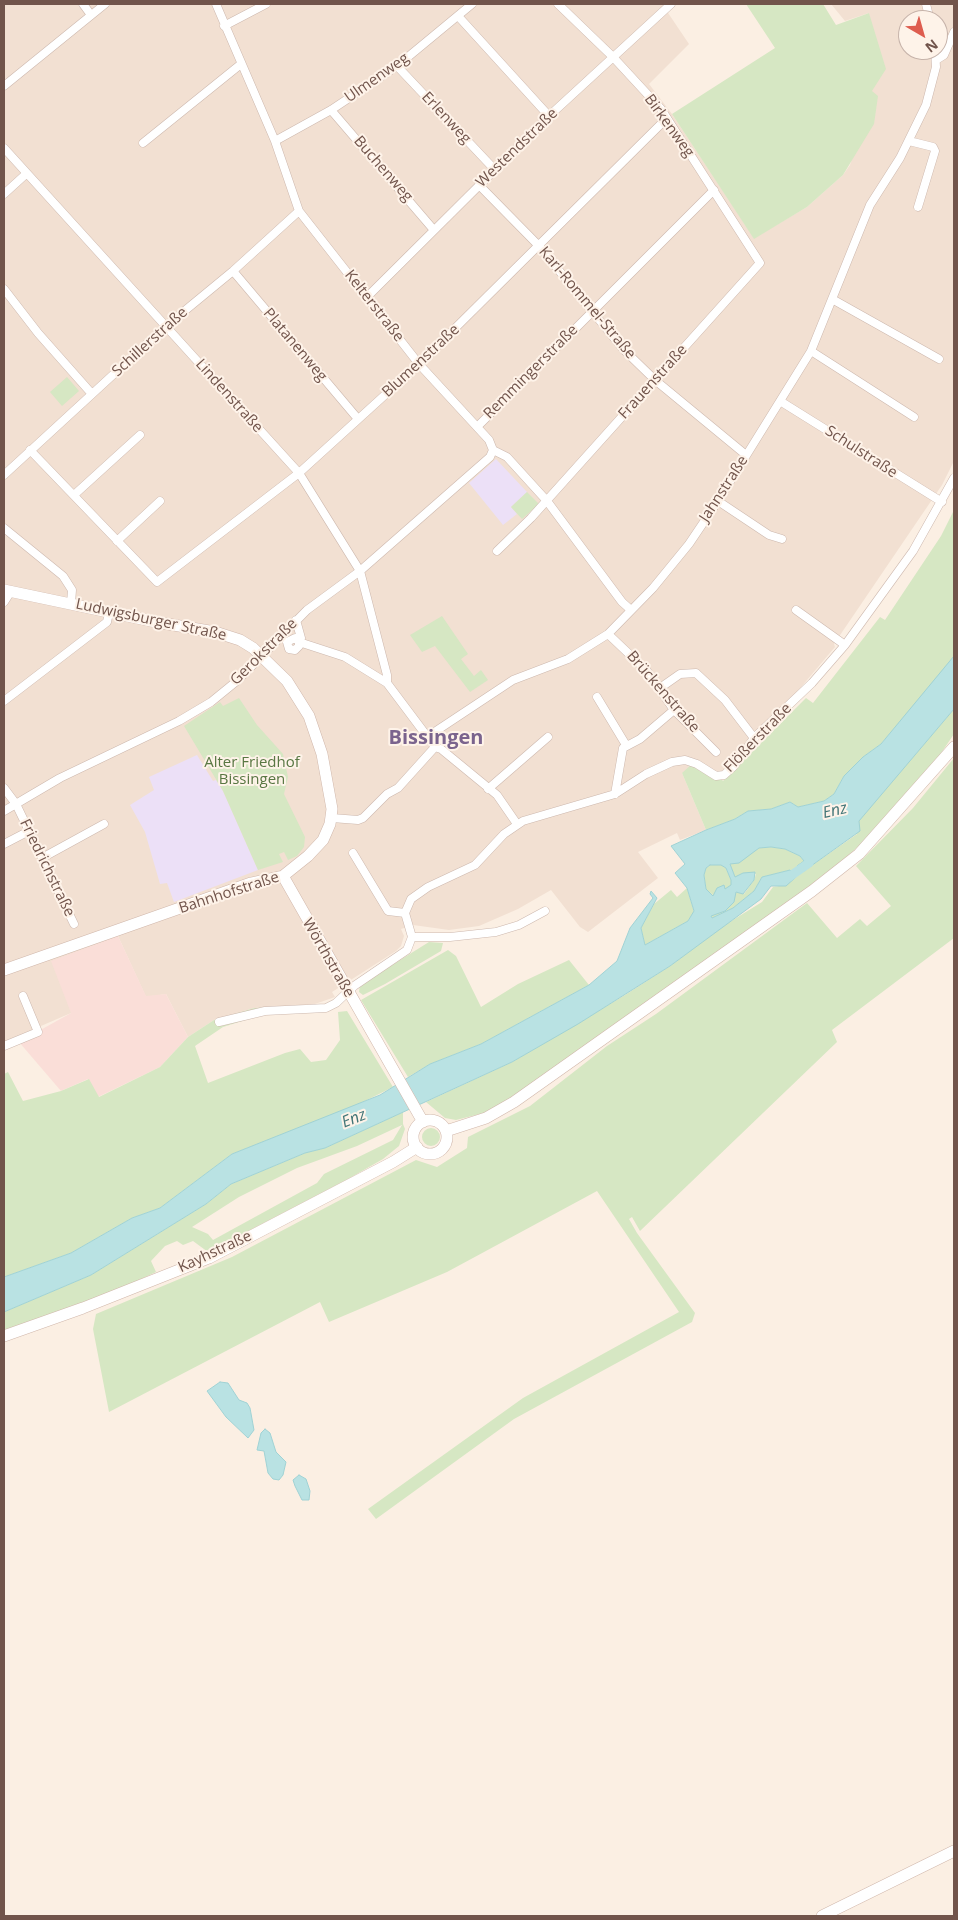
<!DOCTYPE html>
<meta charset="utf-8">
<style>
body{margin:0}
#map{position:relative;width:958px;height:1920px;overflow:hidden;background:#fbefe3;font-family:"Open Sans",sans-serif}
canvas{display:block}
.frame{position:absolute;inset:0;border:5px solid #71544b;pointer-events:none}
.north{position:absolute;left:898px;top:10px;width:50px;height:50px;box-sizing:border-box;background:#fef3e9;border:1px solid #c6b3aa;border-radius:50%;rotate:142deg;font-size:14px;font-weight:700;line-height:20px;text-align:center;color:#71544b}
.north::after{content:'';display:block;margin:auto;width:18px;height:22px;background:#de5d4f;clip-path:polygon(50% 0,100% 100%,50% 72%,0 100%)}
</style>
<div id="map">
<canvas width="958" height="1920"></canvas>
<div class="frame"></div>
<div class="north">N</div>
</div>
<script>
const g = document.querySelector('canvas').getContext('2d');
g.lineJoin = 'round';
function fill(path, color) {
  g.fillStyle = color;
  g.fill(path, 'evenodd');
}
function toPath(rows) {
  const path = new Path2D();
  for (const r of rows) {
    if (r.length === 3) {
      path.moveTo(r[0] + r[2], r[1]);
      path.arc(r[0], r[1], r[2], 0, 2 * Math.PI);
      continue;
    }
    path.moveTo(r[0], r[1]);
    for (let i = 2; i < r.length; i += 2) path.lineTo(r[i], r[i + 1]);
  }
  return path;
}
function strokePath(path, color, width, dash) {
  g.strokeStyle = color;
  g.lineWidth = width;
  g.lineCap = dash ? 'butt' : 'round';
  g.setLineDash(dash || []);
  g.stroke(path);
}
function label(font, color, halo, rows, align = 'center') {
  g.font = font + ' "Open Sans",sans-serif';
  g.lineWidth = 4;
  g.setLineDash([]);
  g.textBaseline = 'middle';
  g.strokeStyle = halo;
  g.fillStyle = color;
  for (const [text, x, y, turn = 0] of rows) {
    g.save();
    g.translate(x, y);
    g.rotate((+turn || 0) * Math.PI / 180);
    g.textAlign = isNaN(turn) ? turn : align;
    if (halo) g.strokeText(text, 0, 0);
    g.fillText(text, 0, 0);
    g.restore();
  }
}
fill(toPath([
 [4,4,662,4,689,44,649,84,672,114,754,238,807,207,843,175,850,165,872,92,869,13,845,21,831,4,954,4,954,461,942,485,834,644,835,647,796,693,755,732,735,759,718,775,682,773,706,830,680,840,677,833,638,852,658,878,588,932,580,927,551,890,518,909,479,926,449,930,413,925,401,929,404,936,401,946,396,951,332,992,335,997,315,1004,254,1008,214,1020,188,1037,166,994,146,997,118,936,71,1013,4,1042],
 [908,20,938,20,938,50,908,50]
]), '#f2e0d2');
fill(toPath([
 [118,936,146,996,166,994,188,1037,160,1067,98,1097,88,1079,61,1091,19,1042,71,1013,51,961]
]), '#faded8');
fill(toPath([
 [496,459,527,492,511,507,517,514,503,525,469,483],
 [197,755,213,781,216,780,223,791,258,870,174,902,167,883,160,884,145,832,130,805,154,790,149,777]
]), '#ece0f7');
fill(toPath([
 [746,4,823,4,836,25,869,13,886,69,872,91,878,96,874,124,843,175,807,207,754,239,672,114,775,48],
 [67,377,79,391,62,406,50,392],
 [527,492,539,504,522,519,511,507],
 [954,510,954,656,936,681,881,744,863,757,844,776,834,794,824,801,798,807,790,802,771,809,748,811,735,819,706,830,682,773,692,764,718,775,723,781,806,698,813,703,880,617,885,620,941,536],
 [442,616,468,654,461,659,474,676,481,670,488,680,470,692,435,646,422,652,410,635],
 [239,698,257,725,283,754,288,777,284,794,305,837,304,847,297,856,288,860,284,852,279,854,283,862,258,870,223,791,184,726,220,702,223,706],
 [954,709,954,734,931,768,861,844,824,877,511,1098,484,1113,456,1120,445,1118,426,1102,512,1062,625,995,670,966,720,928,762,902,773,887,786,885,795,875,790,870,762,877,754,891,733,908,712,918,711,916,736,892,744,894,754,880,756,874,743,873,735,878,730,864,759,848,771,847,785,849,800,856,804,861,804,871,857,834,858,821],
 [954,758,954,938,832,1030,837,1042,640,1231,632,1217,629,1219,637,1233,695,1313,692,1322,514,1419,376,1519,368,1509,523,1398,679,1312,597,1191,447,1272,329,1322,320,1302,109,1412,93,1329,96,1314,232,1257,416,1160,437,1167,467,1148,468,1137,530,1106,607,1046,656,1014,807,903,837,938,860,919,867,926,891,906,856,866,913,808],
 [710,865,722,865,726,868,731,880,732,885,714,896,706,889,704,875,706,868],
 [687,888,694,912,688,921,645,945,641,928,654,904,671,890,677,897],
 [429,942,443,943,441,951,385,984,363,995,359,992,360,985],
 [448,950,456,956,481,1007,518,984,569,960,589,985,481,1044,430,1064,408,1077,361,1000],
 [270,1007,271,1012,223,1027,195,1046,208,1083,285,1053,300,1049,311,1062,326,1060,340,1040,338,1012,347,1011,393,1087,353,1107,232,1154,160,1208,132,1218,71,1253,4,1277,4,1074,8,1072,23,1101,61,1091,89,1079,99,1097,160,1067,188,1037,214,1020,254,1008],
 [403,1112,403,1124,405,1129,399,1146,383,1159,348,1179,208,1252,193,1241,183,1245,177,1241,165,1246,151,1261,156,1272,122,1288,4,1333,4,1312,91,1275,206,1204,231,1184,305,1153,325,1148],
 [402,1125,393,1140,324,1174,317,1183,213,1240,208,1234,192,1227,239,1197,297,1168,357,1146],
 [431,1137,9]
]), '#d6e7c3');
const water = toPath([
 [954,656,954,709,859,821,860,831,804,871,797,866,804,861,800,856,785,849,771,847,759,848,739,863,730,864,735,877,743,873,755,872,754,880,743,894,736,892,734,902,725,911,711,916,712,918,733,908,754,891,762,877,790,870,796,877,786,886,771,886,761,899,670,966,578,1024,512,1062,325,1148,305,1153,231,1184,206,1204,91,1275,4,1312,4,1277,71,1253,132,1218,160,1208,232,1154,380,1095,430,1064,481,1044,589,985,617,961,630,928,653,898,650,894,651,891,657,898,641,928,645,945,688,921,694,911,687,888,675,873,685,864,671,846,706,830,735,819,748,811,771,809,790,802,798,807,824,801,834,794,844,776,863,757,881,744,954,656],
 [710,865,721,865,726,868,731,880,731,885,725,889,724,885,717,888,713,896,706,889,704,875,706,868,710,865],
 [220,1382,228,1383,239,1400,247,1403,250,1408,254,1430,248,1438,226,1417,207,1391,220,1382],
 [265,1429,270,1433,276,1452,286,1462,283,1475,279,1480,273,1479,268,1473,264,1451,257,1450,261,1433,265,1429],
 [299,1475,306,1479,310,1491,309,1500,302,1500,295,1486,293,1480,299,1475]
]);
fill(water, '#b9e2e3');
strokePath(water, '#a0d2d4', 1);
strokePath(toPath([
 [783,878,789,877,809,863]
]), '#b9e2e3', 9);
const street = toPath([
 [83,4,91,15],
 [216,4,275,141,299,211,419,364,489,440,493,450],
 [926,4,930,20],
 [458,16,549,116],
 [224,26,266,4],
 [936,60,944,55,954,32],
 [397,66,495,170],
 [4,86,105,4],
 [331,110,433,229],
 [275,141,331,110,397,66,472,4],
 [909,141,933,147,935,151,918,207],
 [143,143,241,64],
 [4,148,299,473,360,571,387,675,387,683],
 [479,185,539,246,623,349,655,380,746,455],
 [4,194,26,174],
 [233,271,358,419],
 [4,289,38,333,92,394],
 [367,297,549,116,671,4],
 [832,299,939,359],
 [811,351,914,417],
 [780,401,942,502],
 [477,427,714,190],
 [30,450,157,582,299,473,419,364,667,118],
 [493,450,507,457,547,501,622,602,631,610],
 [4,475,165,327,233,271,299,211],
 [74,495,140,435],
 [718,501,769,535,782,539],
 [4,528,63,576,72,590,71,603],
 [117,541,160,501],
 [497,551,531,518,760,263,661,109,613,57,558,4],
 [4,602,11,591],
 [796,610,845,645],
 [296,620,301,638,299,642,299,646,295,650,289,649,287,642,295,638,299,642,345,657,387,683,435,747,441,749,497,795,517,824],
 [608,634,647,671,674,710,716,752],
 [660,688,680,674,696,673,725,700,754,738],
 [597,697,626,745],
 [4,701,107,622,109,612],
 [427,737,513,680,568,659,608,634,653,588,689,544,718,501,811,351,870,205,900,158,926,105,936,67,935,50],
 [4,788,16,804,74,924],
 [488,789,548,737],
 [615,794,623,748,640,739,674,710],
 [4,811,60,778,179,721,211,702,238,680,307,610,360,571,490,457,493,450],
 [332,818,358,820,363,818,387,794,398,788,435,747],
 [4,844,29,831],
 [353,853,388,911,405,913],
 [42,858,104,824],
 [412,937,450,937,496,932,519,925,545,911],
 [219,1022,265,1011,326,1008,336,1003,354,986,407,950,412,937,405,913,411,899,428,887,475,865,504,834,523,821,615,794,646,774,672,762,685,760,697,764,716,776,724,775,734,766,754,738,812,683,845,645,913,551,954,478],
 [4,1046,38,1032,23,996]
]);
const secondary = toPath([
 [4,590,156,622,215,632,240,640,253,648,287,681,309,716,322,754,332,809,330,824,323,840,308,856,283,876,251,883,4,970],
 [283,876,423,1122],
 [430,1137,17],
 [446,1131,486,1118,514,1102,812,891,859,854,954,747],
 [4,1336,83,1308,209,1258,393,1162,417,1147],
 [822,1916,954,1851]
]);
strokePath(street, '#cdb8ae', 9);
strokePath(secondary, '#d0b7ab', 12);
strokePath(street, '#fff', 8);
strokePath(secondary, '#fff', 11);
label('15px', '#71544b', '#fef3e9', [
 ["Ulmenweg",377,78,-35],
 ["Erlenweg",446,118,47],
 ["Birkenweg",669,126,54],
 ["Westendstraße",517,148,-44],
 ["Buchenweg",383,169,49],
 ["Karl-Rommel-Straße",587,303,50],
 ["Kelterstraße",374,306,52],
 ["Schillerstraße",150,342,-42],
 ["Platanenweg",295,345,50],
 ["Blumenstraße",421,361,-43],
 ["Remmingerstraße",531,372,-45],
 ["Frauenstraße",653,382,-48],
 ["Lindenstraße",229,396,48],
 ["Schulstraße",861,452,33],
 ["Jahnstraße",724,489,-57],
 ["Ludwigsburger Straße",151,620,12],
 ["Gerokstraße",264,652,-45],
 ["Brückenstraße",663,692,49],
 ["Flößerstraße",758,738,-46],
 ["Friedrichstraße",47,868,64],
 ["Bahnhofstraße",229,893,-18],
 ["Wörthstraße",328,958,60],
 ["Kayhstraße",215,1252,-25]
]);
label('15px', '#597743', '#fef3e9', [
 ["Alter Friedhof",252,763],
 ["Bissingen",252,780]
]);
label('italic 16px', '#407476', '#fef3e9', [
 ["Enz",835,811,-13],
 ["Enz",354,1119,-22]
]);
label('bold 20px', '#7a638d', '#fef3e9', [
 ["Bissingen",436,738]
]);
</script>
